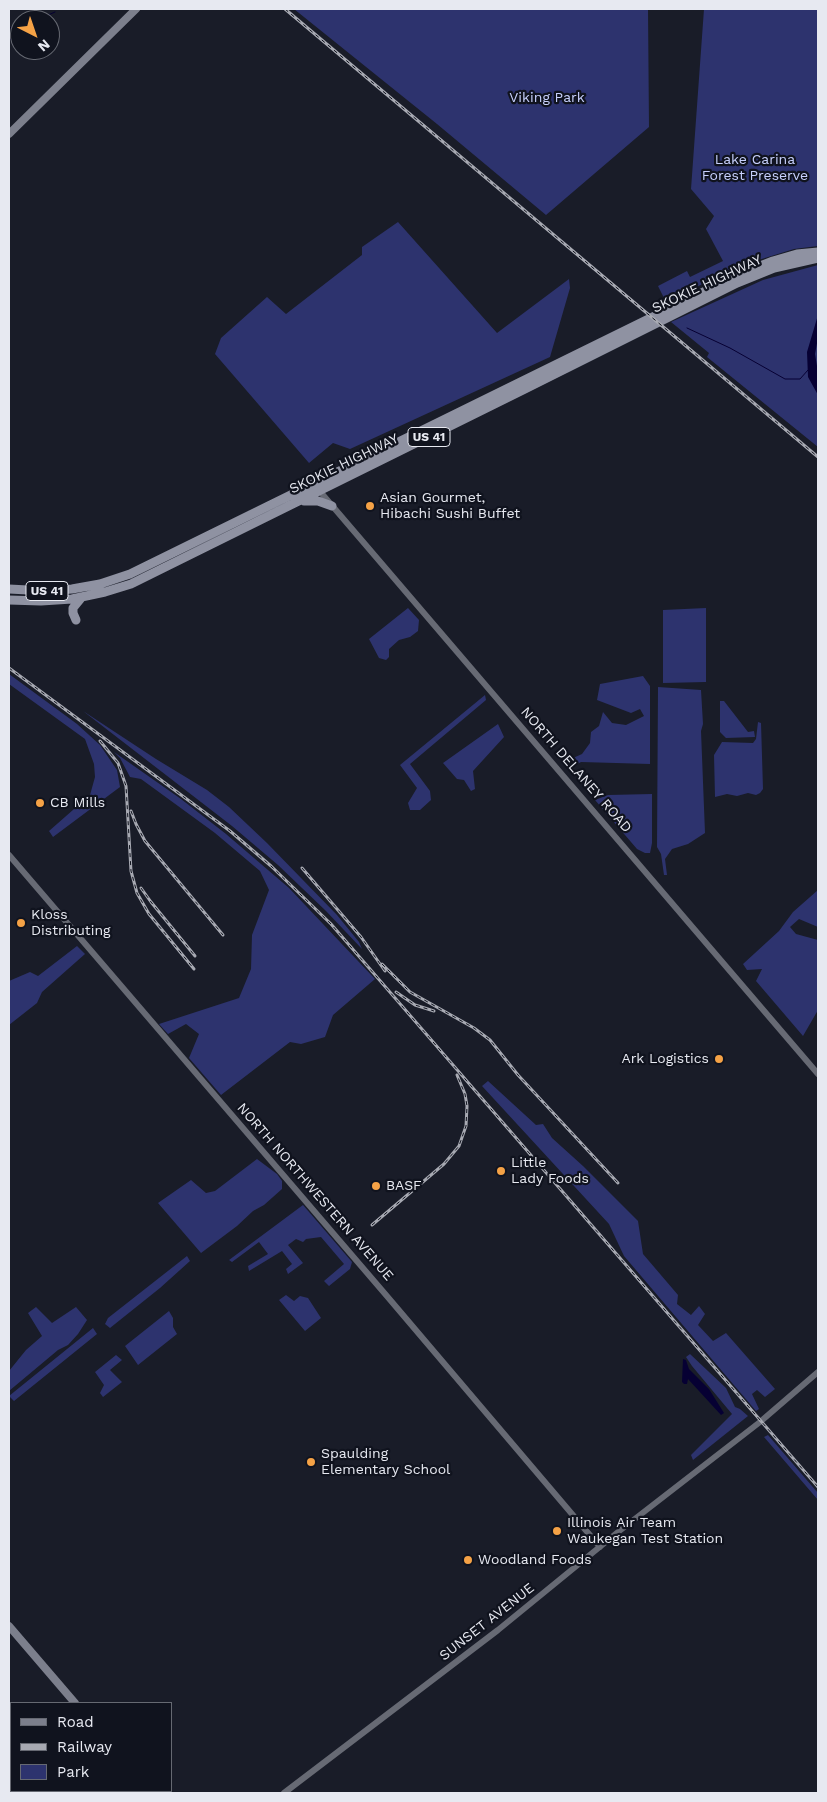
<!DOCTYPE html>
<style>
body{margin:0}
#map{position:relative;width:827px;height:1802px;overflow:hidden;background:#191c28;font-family:"Work Sans",sans-serif}
canvas{display:block}
.frame{position:absolute;inset:0;border:10px solid #e7e9f1;pointer-events:none}
.legend{position:absolute;left:10px;top:1702px;width:162px;height:90px;box-sizing:border-box;background:#10131e;border:1px solid #666972;margin:0;padding:6px 9px;list-style:none;font-size:15px;color:#e7e9f1}
.legend li{display:flex;align-items:center;gap:10px;height:25px}
.legend b{width:25px;border:1px solid #666972}
.north{position:absolute;left:10px;top:10px;width:50px;height:50px;box-sizing:border-box;background:#10131e;border:1px solid #666972;border-radius:50%;rotate:139deg;font-size:14px;font-weight:700;line-height:20px;text-align:center;color:#e7e9f1}
.north::after{content:'';display:block;margin:auto;width:18px;height:22px;background:#f5a246;clip-path:polygon(50% 0,100% 100%,50% 72%,0 100%)}
</style>
<div id="map">
<canvas width="827" height="1802"></canvas>
<div class="frame"></div>
<ul class="legend">
<li><b style="height:6px;background:#7c7f8c"></b>Road</li>
<li><b style="height:6px;background:#a7a9b2"></b>Railway</li>
<li><b style="height:14px;background:#2d336e"></b>Park</li>
</ul>
<div class="north">N</div>
</div>
<script>
const g = document.querySelector('canvas').getContext('2d');
g.lineJoin = 'round';
function fill(path, color) {
  g.fillStyle = color;
  g.fill(path, 'evenodd');
}
function toPath(rows) {
  const path = new Path2D();
  for (const r of rows) {
    path.moveTo(r[0], r[1]);
    for (let i = 2; i < r.length; i += 2) path.lineTo(r[i], r[i + 1]);
  }
  return path;
}
function strokePath(path, color, width, dash) {
  g.strokeStyle = color;
  g.lineWidth = width;
  g.lineCap = dash ? 'butt' : 'round';
  g.setLineDash(dash || []);
  g.stroke(path);
}
function label(font, color, halo, rows, align = 'center') {
  g.font = font + ' "Work Sans",sans-serif';
  g.lineWidth = 4.5;
  g.setLineDash([]);
  g.textBaseline = 'middle';
  g.strokeStyle = halo;
  g.fillStyle = color;
  for (const [text, x, y, turn = 0] of rows) {
    g.save();
    g.translate(x, y);
    g.rotate((+turn || 0) * Math.PI / 180);
    g.textAlign = isNaN(turn) ? turn : align;
    if (halo) g.strokeText(text, 0, 0);
    g.fillText(text, 0, 0);
    g.restore();
  }
}
fill(toPath([
 [294,9,648,9,649,127,546,215,437,124],
 [704,9,818,9,818,246,794,249,739,266,666,302,658,286,687,271,690,277,723,261,706,229,714,216,691,189],
 [398,222,497,333,569,279,570,288,550,357,350,449,333,443,309,463,215,354,221,338,267,297,286,314,362,255,362,247],
 [818,265,818,447,707,357,709,353,671,322,763,280],
 [408,608,419,620,418,631,410,637,399,640,389,649,389,657,386,660,379,658,369,639],
 [706,608,706,682,663,683,663,610],
 [9,674,77,724,100,745,117,770,120,787,53,837,49,831,90,795,95,777,94,764,85,739,9,684],
 [643,676,650,686,650,764,581,762,570,768,564,762,582,754,590,743,591,732,599,726,603,712,612,723,626,725,644,716,640,709,631,713,597,700,600,684],
 [658,687,701,690,703,724,701,731,705,833,688,844,672,849,665,859,667,875,664,875,661,854,657,847],
 [485,695,486,700,410,764,430,791,431,800,420,810,410,810,408,803,417,788,400,765],
 [720,701,724,701,748,732,754,731,755,737,726,738,720,732],
 [83,711,156,759,207,790,229,807,267,843,337,915,359,942,362,949,326,911,278,865,232,826],
 [758,722,761,723,763,789,760,793,756,795,748,793,737,796,727,794,715,797,714,755,722,742,753,743,756,739],
 [498,724,504,737,473,771,475,789,471,791,464,780,457,779,443,763],
 [114,752,181,799,226,834,289,888,375,979,333,1015,325,1037,301,1044,290,1042,221,1095,189,1058,199,1034,186,1024,168,1034,159,1024,239,998,251,969,252,935,269,890,260,871,215,833,141,779,130,777,120,758],
 [652,794,652,843,650,853,645,853,637,849,595,800,608,795],
 [818,890,818,927,799,919,790,927,796,934,818,940,818,1010,803,1036,756,981,762,969,747,970,743,964,779,931,793,912],
 [77,946,85,954,42,992,37,1003,9,1025,9,981,30,972,38,976],
 [488,1081,536,1125,543,1124,552,1138,583,1166,638,1221,643,1254,678,1295,677,1304,691,1315,699,1306,705,1314,698,1325,713,1341,726,1333,775,1389,765,1397,757,1390,752,1394,759,1409,756,1411,624,1256,609,1224,482,1086],
 [257,1159,277,1174,282,1181,282,1189,264,1205,253,1211,237,1226,201,1253,158,1203,191,1180,206,1193,215,1191],
 [303,1205,352,1262,350,1269,329,1286,324,1281,344,1264,321,1237,306,1239,303,1242,296,1239,288,1245,303,1263,288,1274,286,1269,292,1264,282,1251,249,1271,248,1266,268,1254,259,1242,232,1262,229,1260],
 [187,1256,190,1261,160,1288,110,1328,105,1324,108,1318],
 [286,1295,294,1301,300,1296,308,1298,321,1318,305,1331,279,1300],
 [36,1307,52,1323,76,1307,87,1320,78,1334,68,1345,58,1350,9,1391,9,1371,26,1350,42,1336,28,1313],
 [169,1311,173,1318,173,1327,177,1334,138,1365,125,1346],
 [93,1328,97,1334,14,1401,9,1396],
 [690,1354,726,1388,735,1407,740,1409,748,1416,693,1460,691,1455,732,1414,692,1366,686,1357],
 [116,1355,122,1360,110,1370,122,1382,103,1397,100,1393,104,1385,95,1372],
 [768,1435,818,1493,818,1500,764,1437]
]), '#2d336e');
fill(toPath([
 [818,315,818,338,815,354,818,372,818,395,808,377,807,352],
 [683,1359,686,1360,689,1369,709,1389,724,1413,721,1415,688,1379,687,1384,684,1384,682,1382]
]), '#060033');
strokePath(toPath([
 [37,20,55,12],
 [9,28,20,26],
 [9,41,20,31],
 [687,328,730,348,785,379,800,379,808,370]
]), '#060033', 1);
strokePath(toPath([
 [317,488,818,1074],
 [9,855,386,1295,600,1547],
 [284,1793,498,1630,618,1532,760,1422,818,1372]
]), '#676a74', 6);
strokePath(toPath([
 [9,134,136,9],
 [9,1626,75,1703],
 [145,1791,147,1793]
]), '#7c7f8c', 8);
strokePath(toPath([
 [304,501,318,501,332,506],
 [9,589,47,591,72,589,100,584,130,574,740,274,773,261,797,254,818,252],
 [9,600,41,601,72,599,105,592,131,584,525,389,737,283,774,268,818,258],
 [76,620,73,613,73,608,82,597]
]), '#8f92a2', 9);
const rail = toPath([
 [285,9,818,457],
 [9,668,230,831,271,866,331,924,818,1487],
 [100,741,118,763,126,786,131,871,137,893,149,914,194,969],
 [131,811,136,824,145,841,223,935],
 [302,868,361,937,385,971],
 [141,888,151,902,195,956],
 [382,964,410,992,474,1028,490,1040,518,1075,618,1183],
 [396,992,415,1005,434,1011],
 [372,1225,444,1164,459,1146,466,1126,467,1106,465,1094,457,1075]
]);
strokePath(rail, '#a7a9b2', 3);
strokePath(rail, '#10131e', 1, [4]);
for (const [x, y, r, color] of [
 [370,506,5,"#f5a246"],
 [40,803,5,"#f5a246"],
 [21,923,5,"#f5a246"],
 [719,1059,5,"#f5a246"],
 [501,1171,5,"#f5a246"],
 [376,1186,5,"#f5a246"],
 [311,1462,5,"#f5a246"],
 [557,1531,5,"#f5a246"],
 [468,1560,5,"#f5a246"]
]) {
  const dot = new Path2D();
  dot.arc(x, y, r, 0, 2 * Math.PI);
  g.fillStyle = color;
  g.fill(dot);
  strokePath(dot, '#10131e', 2);
}
for (const [x, y, w] of [
 [429,437,42],
 [47,591,42]
]) {
  const box = new Path2D();
  box.roundRect(x - w / 2, y - 9.5, w, 19, 4);
  g.fillStyle = '#10131e';
  g.fill(box);
  strokePath(box, '#e7e9f1', 1);
}
label('bold 12px', '#e7e9f1', null, [
 ["US 41",429,437],
 ["US 41",47,591]
]);
label('14px', '#c8d1fd', '#10131e', [
 ["Viking Park",547,98],
 ["Lake Carina",755,160],
 ["Forest Preserve",755,176]
]);
label('14px', '#e7e9f1', '#10131e', [
 ["SKOKIE HIGHWAY",707,284,-25],
 ["SKOKIE HIGHWAY",344,464,-26],
 ["NORTH DELANEY ROAD",576,770,49],
 ["NORTH NORTHWESTERN AVENUE",315,1192,49],
 ["SUNSET AVENUE",487,1622,-38]
]);
label('14px', '#e7e9f1', '#10131e', [
 ["Asian Gourmet,",380,498],
 ["Hibachi Sushi Buffet",380,514],
 ["CB Mills",50,803],
 ["Kloss",31,915],
 ["Distributing",31,931],
 ["Ark Logistics",709,1059,"right"],
 ["Little",511,1163],
 ["Lady Foods",511,1179],
 ["BASF",386,1186],
 ["Spaulding",321,1454],
 ["Elementary School",321,1470],
 ["Illinois Air Team",567,1523],
 ["Waukegan Test Station",567,1539],
 ["Woodland Foods",478,1560]
], 'left');
</script>
